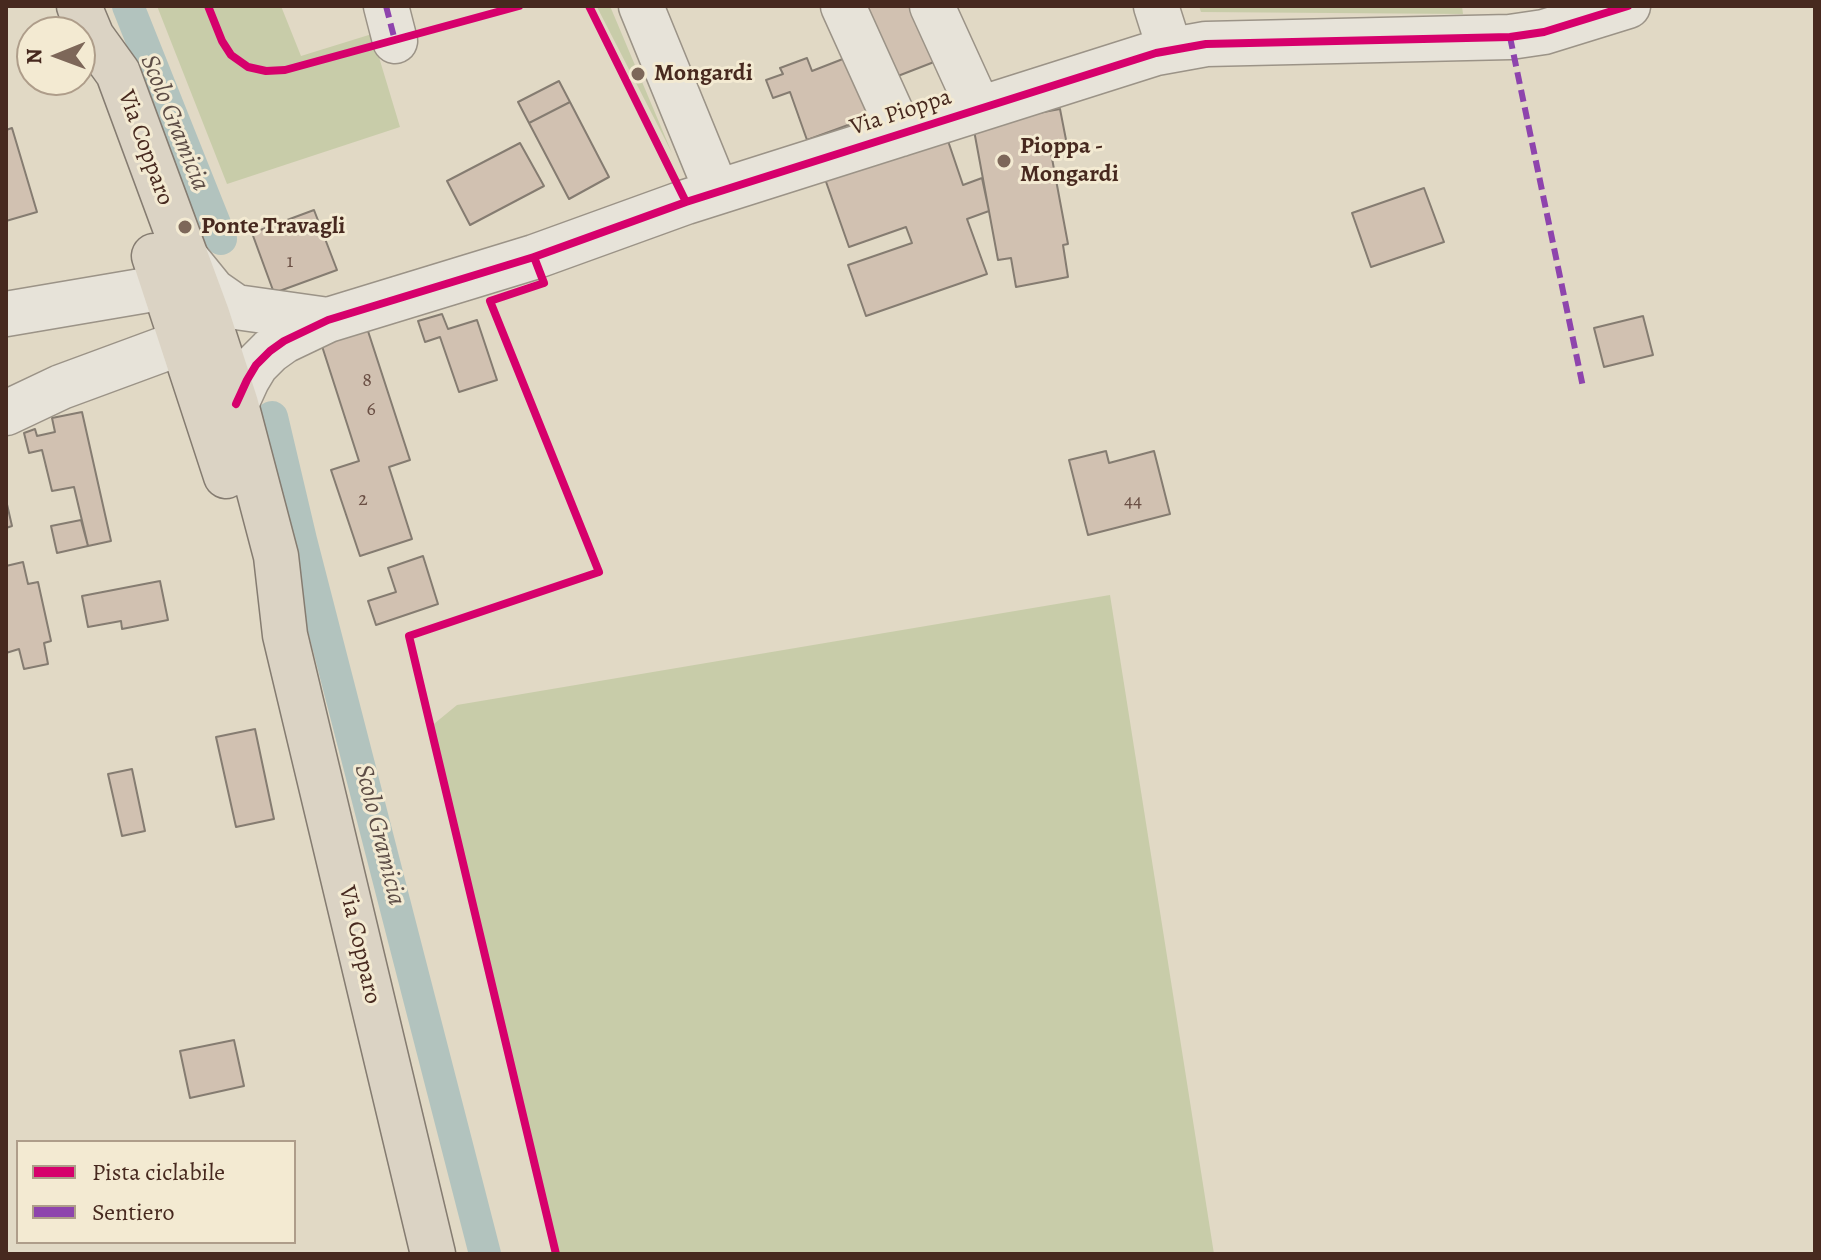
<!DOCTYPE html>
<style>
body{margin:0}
#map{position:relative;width:1821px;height:1260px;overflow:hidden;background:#e1d9c5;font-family:Alegreya,serif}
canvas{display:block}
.frame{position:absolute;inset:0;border:8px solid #47291f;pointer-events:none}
.legend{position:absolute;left:16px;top:1140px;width:280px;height:104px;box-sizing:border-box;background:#f3ead2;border:2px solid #ae9d8a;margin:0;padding:10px 14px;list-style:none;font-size:24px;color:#47291f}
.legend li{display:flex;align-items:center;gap:16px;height:40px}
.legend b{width:40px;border:2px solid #ae9d8a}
.north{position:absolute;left:16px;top:16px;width:80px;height:80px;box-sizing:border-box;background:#f3ead2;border:2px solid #ae9d8a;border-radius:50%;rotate:269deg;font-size:22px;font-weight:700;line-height:32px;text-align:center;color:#47291f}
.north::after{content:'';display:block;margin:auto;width:28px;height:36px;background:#7d6759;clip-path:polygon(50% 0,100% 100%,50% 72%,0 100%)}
</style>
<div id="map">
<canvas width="1821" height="1260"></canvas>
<div class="frame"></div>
<ul class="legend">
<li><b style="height:10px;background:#d6006c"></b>Pista ciclabile</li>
<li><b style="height:10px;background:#8e44ad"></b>Sentiero</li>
</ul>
<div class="north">N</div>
</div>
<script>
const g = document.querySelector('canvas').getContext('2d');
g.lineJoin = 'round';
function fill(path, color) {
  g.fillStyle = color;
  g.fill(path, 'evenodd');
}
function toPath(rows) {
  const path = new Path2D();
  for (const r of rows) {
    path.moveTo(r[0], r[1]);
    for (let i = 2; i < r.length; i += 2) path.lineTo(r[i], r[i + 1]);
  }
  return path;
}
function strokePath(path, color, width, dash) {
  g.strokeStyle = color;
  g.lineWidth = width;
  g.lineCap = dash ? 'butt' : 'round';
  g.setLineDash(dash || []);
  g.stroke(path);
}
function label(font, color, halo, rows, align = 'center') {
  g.font = font + ' Alegreya,serif';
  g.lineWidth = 6;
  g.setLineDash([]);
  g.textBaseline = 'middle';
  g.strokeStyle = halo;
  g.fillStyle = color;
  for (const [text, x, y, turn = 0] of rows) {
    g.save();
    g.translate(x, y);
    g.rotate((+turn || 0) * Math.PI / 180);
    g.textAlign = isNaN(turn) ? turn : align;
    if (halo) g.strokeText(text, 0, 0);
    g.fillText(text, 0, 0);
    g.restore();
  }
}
fill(toPath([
 [157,6,281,6,301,56,372,34,400,127,227,184],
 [601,6,610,6,672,153,597,7],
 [1199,6,1462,6,1463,14,1201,12],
 [1110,595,1214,1254,555,1254,429,728,457,705]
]), '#c8cca9');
strokePath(toPath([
 [128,6,221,239],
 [272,417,301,540,485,1254]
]), '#b2c3be', 32);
const building = toPath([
 [856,6,912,6,934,62,885,81,856,6],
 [848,57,870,117,807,140,790,92,773,98,766,80,783,74,780,68,807,58,812,71,848,57],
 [559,81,570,102,529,123,518,102,559,81],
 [570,102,609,177,569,199,529,123,570,102],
 [1060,109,1068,150,1051,153,1068,244,1063,245,1068,277,1016,287,1011,258,998,260,973,125,1060,109],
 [12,128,37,212,6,221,6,130,12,128],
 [946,135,963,185,982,178,989,211,967,219,987,274,866,316,848,265,912,243,906,227,849,247,824,176,946,135],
 [520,143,544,186,470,225,447,181,520,143],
 [1424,188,1444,242,1371,267,1352,213,1424,188],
 [314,210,337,270,274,293,252,233,314,210],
 [442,314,448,329,477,320,497,380,459,392,440,337,425,342,418,321,442,314],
 [1643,316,1653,355,1604,367,1594,328,1643,316],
 [367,328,410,460,389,467,412,539,360,556,331,470,359,461,321,343,367,328],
 [82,412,111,541,88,546,74,487,52,491,42,450,29,453,24,433,35,429,37,436,55,432,52,418,82,412],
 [1106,451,1109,463,1154,451,1170,514,1088,535,1069,460,1106,451],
 [6,500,12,526,6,528,6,500],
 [81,520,88,546,57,553,51,526,81,520],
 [423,556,438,604,376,625,368,601,396,592,388,568,423,556],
 [23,562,28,584,38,582,51,641,44,643,48,664,24,669,19,649,6,653,6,566,23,562],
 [160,581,168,620,122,629,121,621,88,627,82,596,160,581],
 [255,729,274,819,236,827,216,737,255,729],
 [132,769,145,831,122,836,108,774,132,769],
 [234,1040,244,1086,190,1098,180,1051,234,1040]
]);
fill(building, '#d1c1b1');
strokePath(building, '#857c71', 2);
const minor = toPath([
 [386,6,395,41],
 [641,6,717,192],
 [843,6,901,134],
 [932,6,979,109],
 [1156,6,1170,50],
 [187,259,213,291,236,307,328,320],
 [6,314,165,287],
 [236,404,247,380,256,365,270,351,284,341,328,320,534,257,686,202,1137,59,1156,53,1206,44,1510,37,1544,32,1628,6],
 [6,413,61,387,183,342]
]);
const major = toPath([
 [79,6,92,37,118,73,207,314,236,404,276,556,285,635,433,1254],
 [154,256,226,476]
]);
strokePath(minor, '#9b9387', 47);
strokePath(major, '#857c71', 47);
strokePath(minor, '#e7e3d9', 44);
strokePath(major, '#dbd3c4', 44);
strokePath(toPath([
 [386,6,395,41],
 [1510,37,1583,387]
]), '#8e44ad', 6, [12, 6]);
strokePath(toPath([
 [208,6,222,41,231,55,248,67,266,71,285,70,519,6],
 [589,6,686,202],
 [534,257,544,283,490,301,599,572,409,636,556,1254],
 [236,404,247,380,256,365,270,351,284,341,328,320,534,257,686,202,1137,59,1156,53,1206,44,1510,37,1544,32,1628,6]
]), '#d6006c', 8);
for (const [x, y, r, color] of [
 [638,74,8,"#7d6759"],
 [1004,161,8,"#7d6759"],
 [185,227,8,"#7d6759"]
]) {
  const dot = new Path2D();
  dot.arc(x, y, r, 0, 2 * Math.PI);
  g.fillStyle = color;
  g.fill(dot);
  strokePath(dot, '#f3ead2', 3);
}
label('20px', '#6a4f44', null, [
 ["1",290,262],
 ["8",367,381],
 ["6",371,410],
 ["2",363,500],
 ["44",1133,502]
]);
label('bold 24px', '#47291f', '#f3ead2', [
 ["Mongardi",654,74],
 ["Pioppa -",1020,147],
 ["Mongardi",1020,175],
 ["Ponte Travagli",201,227]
], 'left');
label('24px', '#47291f', '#f3ead2', [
 ["Via Pioppa",901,113,-18],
 ["Via Copparo",145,148,70],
 ["Via Copparo",359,945,77]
]);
label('italic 26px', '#5d4d46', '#f3ead2', [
 ["Scolo Gramicia",174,123,68],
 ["Scolo Gramicia",379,835,76]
]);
</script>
